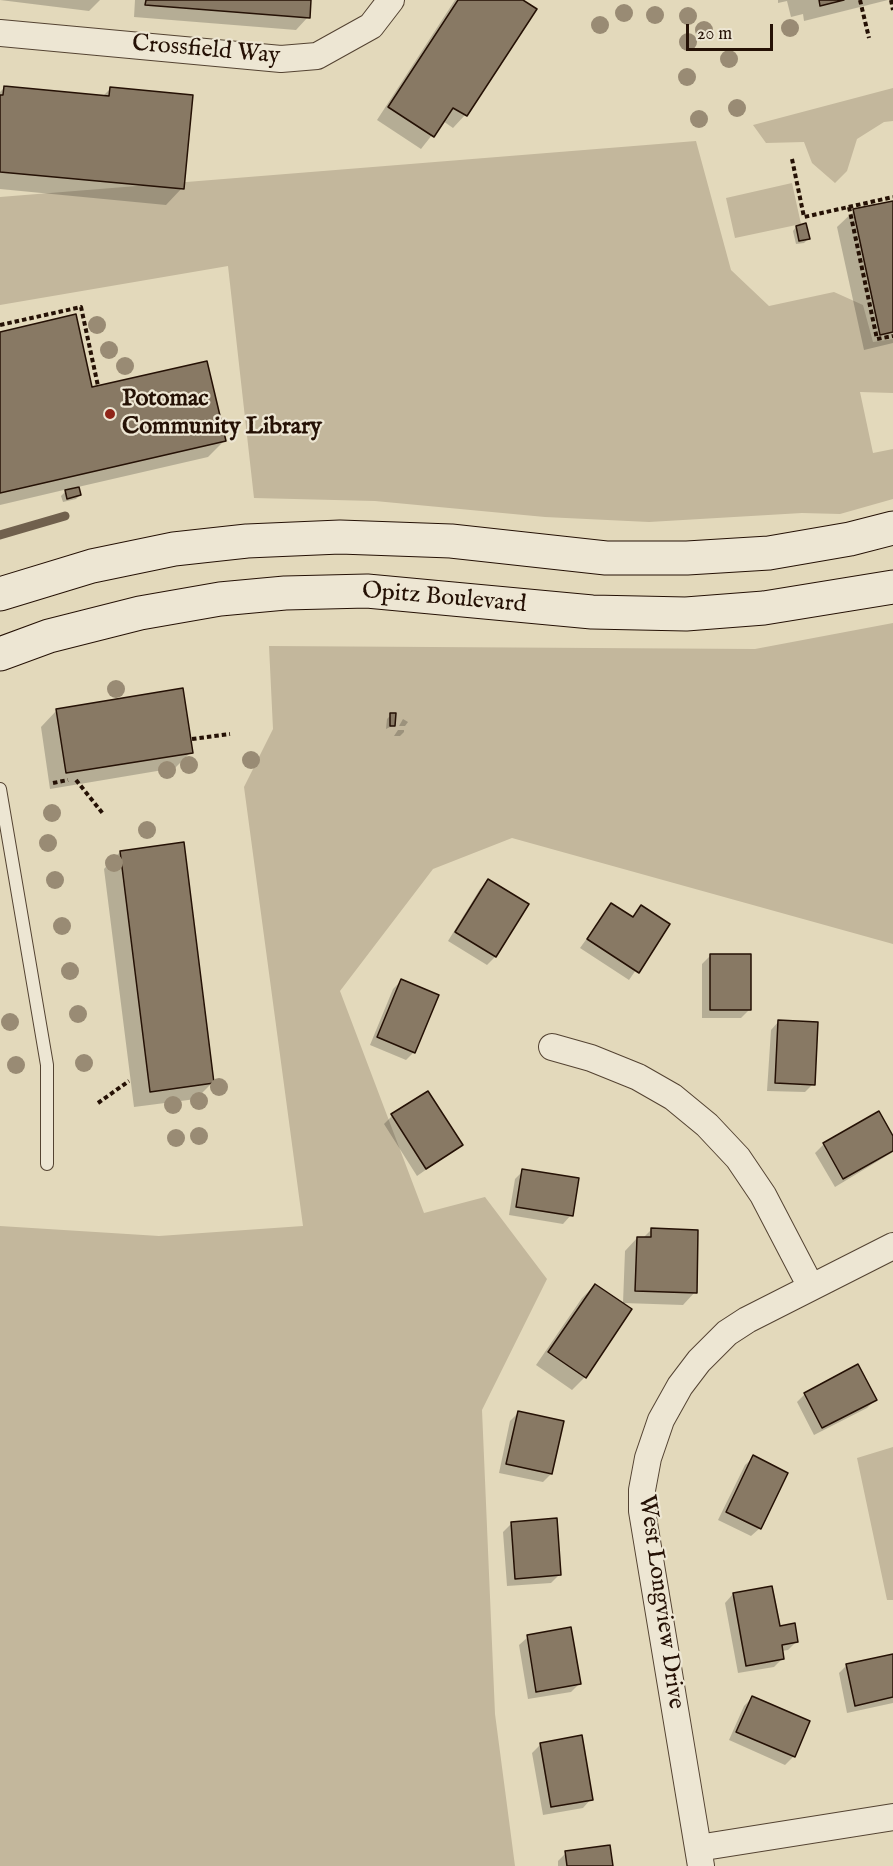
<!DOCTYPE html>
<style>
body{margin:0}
#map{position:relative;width:893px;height:1866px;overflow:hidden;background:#e3d9bb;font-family:"IM FELL English",serif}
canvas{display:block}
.scale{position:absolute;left:686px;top:24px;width:87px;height:27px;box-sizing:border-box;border:3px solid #251105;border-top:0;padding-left:8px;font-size:18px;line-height:21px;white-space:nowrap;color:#251105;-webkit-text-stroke:4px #ede6d3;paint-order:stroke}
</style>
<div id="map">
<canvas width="893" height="1866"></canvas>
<div class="scale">20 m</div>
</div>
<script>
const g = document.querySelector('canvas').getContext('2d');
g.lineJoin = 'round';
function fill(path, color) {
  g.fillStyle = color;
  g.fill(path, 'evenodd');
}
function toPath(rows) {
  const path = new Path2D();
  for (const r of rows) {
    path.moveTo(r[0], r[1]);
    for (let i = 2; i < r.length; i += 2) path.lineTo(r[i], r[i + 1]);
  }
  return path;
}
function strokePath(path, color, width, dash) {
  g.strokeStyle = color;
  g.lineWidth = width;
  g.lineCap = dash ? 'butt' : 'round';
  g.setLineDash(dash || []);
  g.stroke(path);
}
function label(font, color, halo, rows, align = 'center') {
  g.font = font + ' "IM FELL English",serif';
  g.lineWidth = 4.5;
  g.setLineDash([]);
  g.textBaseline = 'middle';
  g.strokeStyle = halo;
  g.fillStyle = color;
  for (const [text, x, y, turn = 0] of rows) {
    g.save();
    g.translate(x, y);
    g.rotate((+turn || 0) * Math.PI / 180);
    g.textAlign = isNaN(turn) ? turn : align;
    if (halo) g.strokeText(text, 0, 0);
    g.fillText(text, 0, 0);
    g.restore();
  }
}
fill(toPath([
 [893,88,893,121,884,122,857,139,847,171,835,183,812,163,804,142,766,143,753,125],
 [696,141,731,270,769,306,834,292,863,305,873,342,893,339,893,393,860,392,873,453,893,449,893,499,840,514,802,513,649,522,545,517,375,501,254,498,228,266,0,305,0,197],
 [792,183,801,224,735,238,726,198],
 [893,623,893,944,512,838,433,869,340,991,424,1213,485,1197,547,1279,482,1410,495,1714,515,1866,0,1866,0,1226,159,1236,303,1226,244,787,273,729,269,646,755,649],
 [893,1447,893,1600,887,1600,857,1458]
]), '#c3b79c');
fill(toPath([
 [0,0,100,0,89,11],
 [135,0,310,0,308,17,296,30,134,17],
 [455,0,520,0,534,9,465,115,453,128,443,121,421,149,377,120],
 [778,0,888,0,804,21,803,14,791,17,787,1,778,3],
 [4,88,102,97,111,88,182,188,166,205,0,189,0,92],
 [893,202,893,343,864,350,837,227,854,211],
 [796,227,808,239,804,243,796,244,793,231],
 [0,333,91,389,224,441,208,457,78,487,80,495,76,499,63,502,61,496,68,489,0,505],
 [57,710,191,752,175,768,50,789,41,727],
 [391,715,394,725,386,729,387,719],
 [403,719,408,722,405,726,399,726],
 [398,730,404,730,404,732,400,736,394,736],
 [120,852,213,1082,196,1099,134,1107,104,869],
 [488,881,527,904,495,957,487,965,448,941,480,889],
 [611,905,631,918,641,907,668,924,629,980,580,948],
 [710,956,749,1010,741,1018,702,1018,702,964],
 [401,981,414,1052,406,1060,370,1045,393,989],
 [779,1021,813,1084,805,1092,767,1091,771,1030],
 [878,1113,893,1139,893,1152,835,1187,815,1153,824,1144],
 [392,1116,461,1145,417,1176,384,1124],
 [523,1171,571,1215,563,1224,509,1215,515,1179],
 [651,1230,695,1292,683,1305,623,1303,625,1251,637,1238,643,1238],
 [595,1285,630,1310,585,1377,572,1390,536,1365,582,1298],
 [805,1394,875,1400,867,1408,814,1435,797,1402],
 [518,1413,551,1474,543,1482,499,1473,510,1421],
 [754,1457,760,1528,751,1536,718,1520,745,1465],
 [512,1523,559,1575,551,1583,507,1586,503,1532],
 [733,1594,797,1641,788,1650,781,1651,782,1659,774,1667,738,1673,725,1603],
 [528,1637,580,1683,571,1692,528,1699,519,1645],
 [893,1655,893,1703,847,1713,839,1673,847,1665],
 [752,1698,794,1756,785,1765,729,1740,744,1706],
 [541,1744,591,1799,583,1808,543,1815,532,1753],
 [566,1853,612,1866,558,1866,558,1861]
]), '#0003');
strokePath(toPath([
 [0,535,65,516]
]), '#70604d', 9);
const building = toPath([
 [146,0,311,0,310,18,145,5,146,0],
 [458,0,523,0,537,9,467,116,453,108,434,137,388,107,458,0],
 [819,0,844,0,820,6,819,0],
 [4,86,109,96,110,87,193,95,184,189,0,172,0,95,3,95,4,86],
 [893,201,893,332,880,335,853,209,893,201],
 [806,223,810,239,799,241,796,226,806,223],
 [76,314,92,387,207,361,226,441,0,493,0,332,76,314],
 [79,487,81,495,67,499,65,490,79,487],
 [183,688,193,753,66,773,56,709,183,688],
 [390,713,396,713,395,726,390,726,390,713],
 [184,842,214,1083,150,1092,120,851,184,842],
 [488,879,529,904,496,957,455,932,488,879],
 [611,903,633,917,641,905,670,924,639,973,587,939,611,903],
 [710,954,751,954,751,1010,710,1010,710,954],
 [401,979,439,995,415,1053,377,1037,401,979],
 [778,1020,818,1022,815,1085,775,1083,778,1020],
 [428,1091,463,1145,426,1169,391,1114,428,1091],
 [879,1111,893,1136,893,1151,843,1179,823,1143,879,1111],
 [522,1169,579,1178,573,1216,516,1207,522,1169],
 [651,1228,698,1230,697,1293,635,1291,637,1237,651,1237,651,1228],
 [595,1284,632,1309,586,1378,548,1352,595,1284],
 [858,1364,877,1400,822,1428,804,1393,858,1364],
 [518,1411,564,1421,552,1474,506,1464,518,1411],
 [753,1455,788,1473,761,1529,726,1512,753,1455],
 [557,1518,561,1575,515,1579,511,1522,557,1518],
 [772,1586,780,1626,795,1623,798,1642,782,1645,784,1659,746,1666,733,1593,772,1586],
 [571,1627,581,1684,536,1692,527,1635,571,1627],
 [893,1654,893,1697,855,1706,846,1664,893,1654],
 [752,1696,810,1721,795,1757,736,1732,752,1696],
 [582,1735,593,1800,551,1807,540,1743,582,1735],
 [610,1845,613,1866,567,1866,565,1851,610,1845]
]);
fill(building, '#887964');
strokePath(building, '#251105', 1.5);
const lane = toPath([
 [0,789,47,1065,47,1164]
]);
const street = toPath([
 [0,33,281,59,317,56,371,26,391,0],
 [552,1047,591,1058,638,1077,673,1097,707,1125,738,1158,763,1195,811,1287],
 [698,1848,893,1817],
 [701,1866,642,1511,642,1490,648,1458,661,1420,680,1386,699,1361,727,1333,747,1320,893,1246]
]);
const secondary = toPath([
 [0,594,92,566,174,549,247,541,340,537,451,541,606,558,687,558,769,553,850,539,893,528],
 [0,654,49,636,140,613,220,599,285,593,367,591,592,612,686,614,764,608,893,587]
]);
strokePath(lane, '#544332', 14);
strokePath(street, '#544332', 28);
strokePath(secondary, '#251105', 35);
strokePath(toPath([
 [860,0,869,38],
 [891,0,893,10],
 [792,159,804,217,893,197],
 [849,207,877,339,893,336],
 [0,325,81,307,98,386],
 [192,739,230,734],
 [76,780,104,815],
 [53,783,68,780],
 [98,1103,129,1081]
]), '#251105', 4, [4.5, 3]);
strokePath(lane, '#ede6d3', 12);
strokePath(street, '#ede6d3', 26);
strokePath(secondary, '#ede6d3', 33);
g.fillStyle = '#998b74';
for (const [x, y] of [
 [624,13],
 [655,15],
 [688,16],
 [600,25],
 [790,28],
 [704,30],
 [688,42],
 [729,59],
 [687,77],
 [737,108],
 [699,119],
 [97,325],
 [109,350],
 [125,366],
 [116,689],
 [251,760],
 [189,765],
 [167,770],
 [52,813],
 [147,830],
 [48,843],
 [114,863],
 [55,880],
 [62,926],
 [70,971],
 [78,1014],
 [10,1022],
 [84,1063],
 [16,1065],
 [219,1087],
 [199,1101],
 [173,1105],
 [199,1136],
 [176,1138]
]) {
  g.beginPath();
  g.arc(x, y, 9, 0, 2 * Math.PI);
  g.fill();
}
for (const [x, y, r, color] of [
 [110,414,6,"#8f2418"]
]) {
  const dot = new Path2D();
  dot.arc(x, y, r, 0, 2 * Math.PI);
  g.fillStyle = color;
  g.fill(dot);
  strokePath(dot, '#ede6d3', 2);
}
label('24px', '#251105', '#ede6d3', [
 ["Crossfield Way",206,51,5],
 ["Opitz Boulevard",444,599,5],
 ["West Longview Drive",660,1602,82]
]);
label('bold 24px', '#251105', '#ede6d3', [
 ["Potomac",122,400],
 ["Community Library",122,428]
], 'left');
</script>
